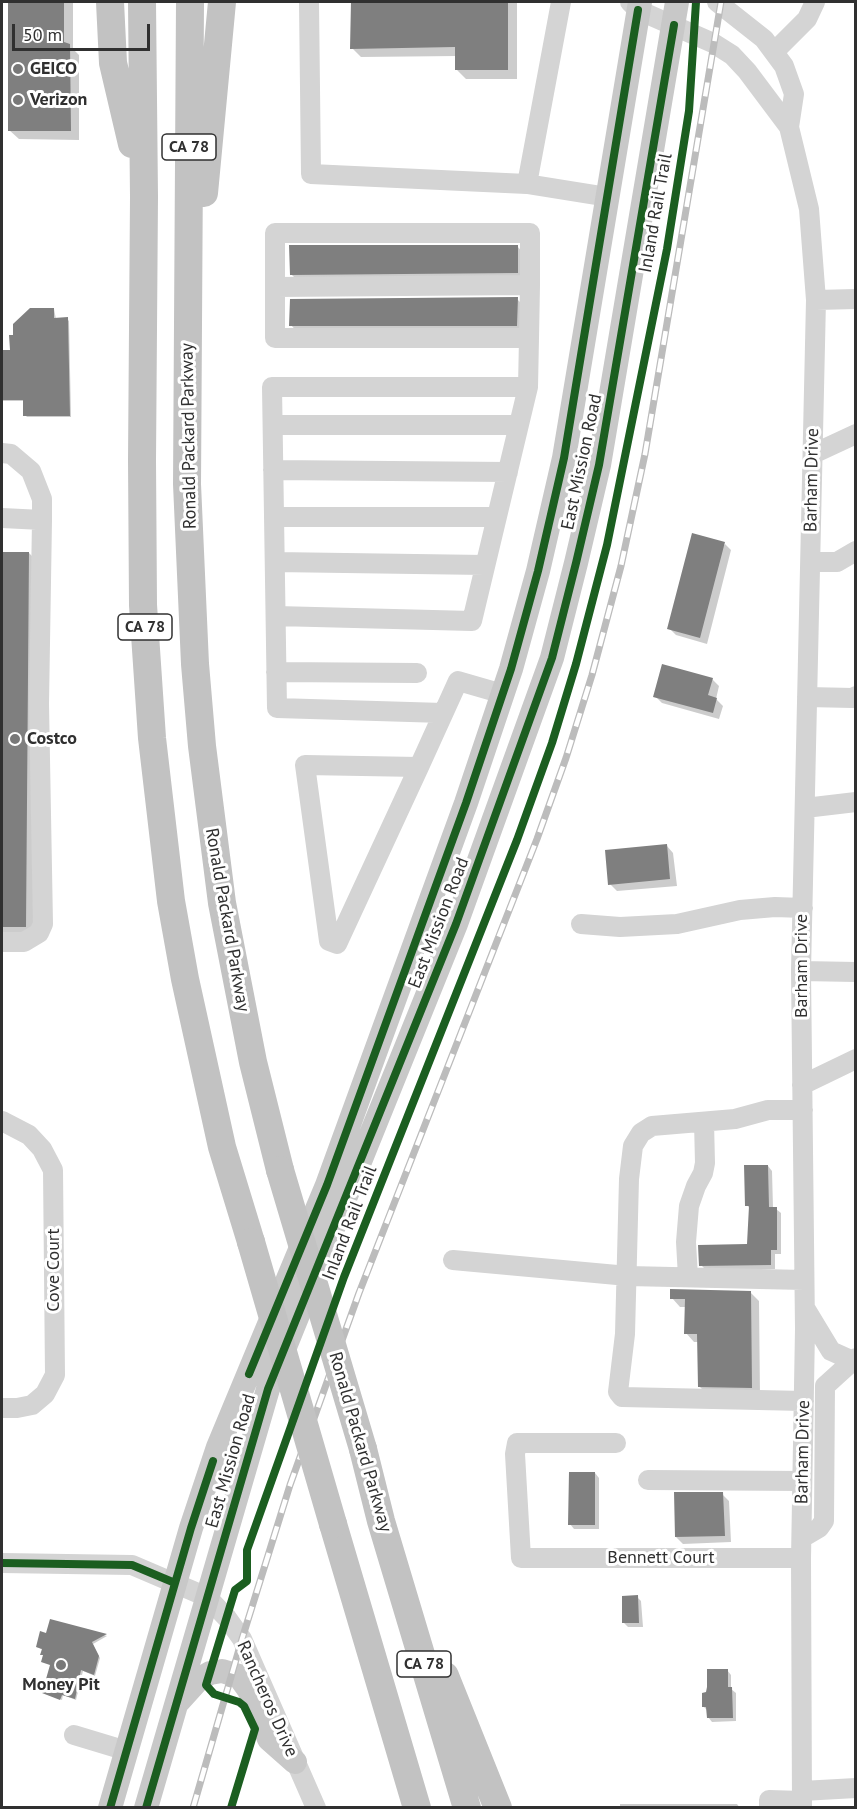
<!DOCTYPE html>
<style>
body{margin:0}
#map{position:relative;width:857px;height:1809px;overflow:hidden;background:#fff;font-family:"PT Sans",sans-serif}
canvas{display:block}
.frame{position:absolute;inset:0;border:3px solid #303030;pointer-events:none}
.scale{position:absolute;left:12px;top:24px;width:138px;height:27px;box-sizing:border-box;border:3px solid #303030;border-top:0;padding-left:8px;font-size:18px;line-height:21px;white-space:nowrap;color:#303030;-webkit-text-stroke:4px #fff;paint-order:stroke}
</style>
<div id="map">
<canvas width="857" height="1809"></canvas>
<div class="frame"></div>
<div class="scale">50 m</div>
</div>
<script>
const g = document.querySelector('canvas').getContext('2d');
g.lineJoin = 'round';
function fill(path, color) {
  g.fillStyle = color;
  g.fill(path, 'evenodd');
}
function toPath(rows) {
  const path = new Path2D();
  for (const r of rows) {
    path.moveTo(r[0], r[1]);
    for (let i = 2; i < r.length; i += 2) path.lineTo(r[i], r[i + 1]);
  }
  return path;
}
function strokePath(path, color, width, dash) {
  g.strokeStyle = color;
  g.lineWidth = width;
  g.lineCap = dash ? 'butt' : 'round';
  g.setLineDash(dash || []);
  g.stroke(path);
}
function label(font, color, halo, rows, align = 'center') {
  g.font = font + ' "PT Sans",sans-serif';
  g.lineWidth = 6;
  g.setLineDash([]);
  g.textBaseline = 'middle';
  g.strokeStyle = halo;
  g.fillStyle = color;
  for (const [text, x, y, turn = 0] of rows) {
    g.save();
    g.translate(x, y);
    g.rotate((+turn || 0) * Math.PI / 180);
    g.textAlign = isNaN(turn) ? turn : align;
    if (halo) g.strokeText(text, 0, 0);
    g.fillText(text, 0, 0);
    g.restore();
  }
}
fill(toPath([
 [9,2,73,2,73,49,79,55,79,140,19,139,9,130],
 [353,2,517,2,517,79,466,79,457,70,457,56,361,57,352,48],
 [517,246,526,256,526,282,300,283,291,274],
 [517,299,526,308,526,335,300,335,291,325],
 [54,309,56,319,67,319,69,321,71,417,27,417,25,415,25,401,2,401,2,352,11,352,15,336],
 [725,544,731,550,707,644,676,635,669,628],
 [29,553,38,562,35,935,2,935,2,554],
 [712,679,719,686,716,699,723,706,719,719,662,703,655,696],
 [667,846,673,853,677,886,617,891,610,884],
 [768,1166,772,1171,773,1208,776,1209,781,1213,781,1254,775,1254,775,1269,705,1269,701,1265,749,1246,750,1209,747,1205],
 [750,1292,759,1301,760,1396,708,1395,699,1386,699,1342,694,1342,686,1333,686,1307,680,1307,672,1298],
 [595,1473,599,1478,599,1529,574,1529,570,1524],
 [722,1494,729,1501,731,1542,683,1544,676,1537],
 [637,1597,641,1601,643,1627,628,1627,624,1623],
 [51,1621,107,1636,93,1644,100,1658,95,1676,83,1671,76,1700,63,1695,62,1700,46,1694,52,1665,42,1654,43,1650,37,1647,47,1635],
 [727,1670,731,1675,731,1689,736,1693,736,1721,712,1722,708,1717,708,1711,703,1706,707,1694],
 [620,1804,737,1804,740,1808,620,1808]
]), '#0003');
fill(toPath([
 [8,2,64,2,64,42,70,44,71,131,8,131],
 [351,2,508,2,508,70,455,70,455,47,350,49],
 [289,245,518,245,518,273,290,275],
 [518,297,517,326,289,326,290,299],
 [30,308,54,308,54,318,68,317,70,416,23,416,23,400,2,400,2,350,10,350,9,335,13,335,13,324],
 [692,533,725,542,700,638,667,629],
 [2,552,29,552,26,927,2,927],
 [662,664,713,678,708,695,717,698,713,713,653,697],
 [667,844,670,879,608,885,605,850],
 [744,1165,768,1165,769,1207,777,1207,777,1250,771,1250,771,1265,699,1266,698,1245,747,1244,749,1206,745,1206],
 [670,1289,751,1291,752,1388,698,1387,697,1334,684,1334,685,1299,670,1299],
 [569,1472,595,1472,595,1525,568,1525],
 [674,1492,723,1492,725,1536,675,1537],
 [638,1595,639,1623,622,1623,622,1596],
 [50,1619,107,1634,92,1642,99,1656,94,1675,81,1670,75,1699,62,1695,60,1700,42,1693,50,1665,41,1662,43,1655,40,1655,42,1649,36,1647,40,1631,46,1633],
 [707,1669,728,1669,728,1687,732,1687,733,1718,707,1718,706,1707,702,1707,702,1693,706,1692,707,1687]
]), '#7f7f7f');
strokePath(toPath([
 [309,2,311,174,527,184,561,2],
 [630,2,638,10,713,43,732,55,747,71,789,127],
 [717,2,764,39,784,66,794,94,789,127,809,209,816,300,801,971,805,1329,801,1558,802,1808],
 [774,52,807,19,815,2],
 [527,184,608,197],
 [275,287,530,285],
 [816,300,856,299],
 [273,425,519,425],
 [2,453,11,454,31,471,42,499,42,520,2,518],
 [813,454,856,434],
 [273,470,508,472],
 [274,517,497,517],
 [275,562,485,565],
 [811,562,837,562,856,551],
 [276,616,472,621,528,387,529,338,530,285,530,233,275,233,275,338,529,338],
 [276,672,417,673],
 [807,697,853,698,856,696],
 [443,713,277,708,272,387,528,387],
 [419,767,305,765,329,941,337,944,419,767,458,681,503,694],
 [805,808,856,802],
 [581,924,620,927,677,924,740,910,775,907,803,908],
 [2,942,24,942,39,933,43,924,39,704,42,520],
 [801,971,856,972],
 [802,1085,856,1059],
 [803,1110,768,1110,735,1119,652,1126,641,1133,633,1146,629,1179,625,1334,618,1392,622,1397,804,1401],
 [2,1121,29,1135,42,1149,53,1170,55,1375,45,1394,32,1405,17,1408,2,1408],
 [453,1260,628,1276,804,1280],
 [688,1277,686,1242,689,1206,696,1186,703,1173,705,1163,704,1122],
 [805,1308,831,1351,851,1360],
 [616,1443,517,1443,515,1454,521,1558,801,1558],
 [648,1480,802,1481],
 [802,1538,819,1528,824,1521,825,1386,856,1358],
 [2,1563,132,1565,207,1597,227,1618,242,1639,316,1808],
 [74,1735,127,1751],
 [802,1791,856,1788],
 [769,1808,769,1800,802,1801]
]), '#d4d4d4', 20);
strokePath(toPath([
 [179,1701,198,1680,210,1673,222,1671,239,1676,249,1690,269,1739,295,1762],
 [110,1808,191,1528,218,1447,327,1185,466,803,511,669,538,571,564,458,640,2],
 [146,1808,268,1389,456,924,552,658,576,563,599,465,677,2]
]), '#c8c8c8', 24);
strokePath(toPath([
 [110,2,113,63,132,144],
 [142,2,144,197,142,460,143,605,152,738,171,901,185,979,222,1147,251,1242],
 [190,2,187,484,195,664,202,746,222,903,253,1062,280,1170],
 [204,193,222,2],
 [363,1449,381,1521,467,1808],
 [333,1524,417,1808],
 [445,1676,498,1808]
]), '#c2c2c2', 28);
const rail = toPath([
 [193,1808,242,1639,290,1485,359,1293,537,839,566,758,592,675,621,566,645,454,721,2]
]);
strokePath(rail, '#bcbcbc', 7);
strokePath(rail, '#fff', 4.5, [14]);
strokePath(toPath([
 [280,1170,363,1449],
 [251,1242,333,1524]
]), '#c2c2c2', 28);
strokePath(toPath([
 [249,1374,327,1185,466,803,511,669,538,571,564,458,638,10],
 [2,1563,132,1565,175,1583],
 [110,1808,191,1528,213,1461],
 [146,1808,268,1389,456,924,552,658,576,563,599,465,674,25],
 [231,1808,255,1729,244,1706,239,1702,214,1694,206,1685,235,1590,247,1581,247,1550,344,1277,517,840,552,743,576,664,607,545,667,249,689,111,696,2]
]), '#1b5e20', 8);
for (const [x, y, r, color] of [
 [18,69,6,"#787878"],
 [18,100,6,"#787878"],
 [15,739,6,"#787878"],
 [61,1665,6,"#787878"]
]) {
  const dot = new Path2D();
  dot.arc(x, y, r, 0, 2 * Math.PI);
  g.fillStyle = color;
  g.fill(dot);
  strokePath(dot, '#fff', 2);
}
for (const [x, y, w] of [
 [189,147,54],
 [145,627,54],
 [424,1664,54]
]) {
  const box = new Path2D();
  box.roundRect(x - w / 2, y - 13, w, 26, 4.5);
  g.fillStyle = '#fff';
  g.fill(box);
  strokePath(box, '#303030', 1.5);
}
label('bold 16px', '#303030', null, [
 ["CA 78",189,147],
 ["CA 78",145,627],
 ["CA 78",424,1664]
]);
label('bold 18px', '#303030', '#fff', [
 ["GEICO",30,69],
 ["Verizon",30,100],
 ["Costco",27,739],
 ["Money Pit",61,1685,"center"]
], 'left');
label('18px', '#303030', '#fff', [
 ["Inland Rail Trail",656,213,-80],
 ["Ronald Packard Parkway",189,436,-91],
 ["East Mission Road",582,462,-78],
 ["Barham Drive",812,480,-89],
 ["Ronald Packard Parkway",227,920,80],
 ["East Mission Road",439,923,-69],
 ["Barham Drive",802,966,-90],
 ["Inland Rail Trail",350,1223,-69],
 ["Cove Court",54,1270,-90],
 ["Ronald Packard Parkway",360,1442,74],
 ["Barham Drive",803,1452,-89],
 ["East Mission Road",231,1461,-74],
 ["Bennett Court",661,1558],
 ["Rancheros Drive",267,1699,66]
]);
</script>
